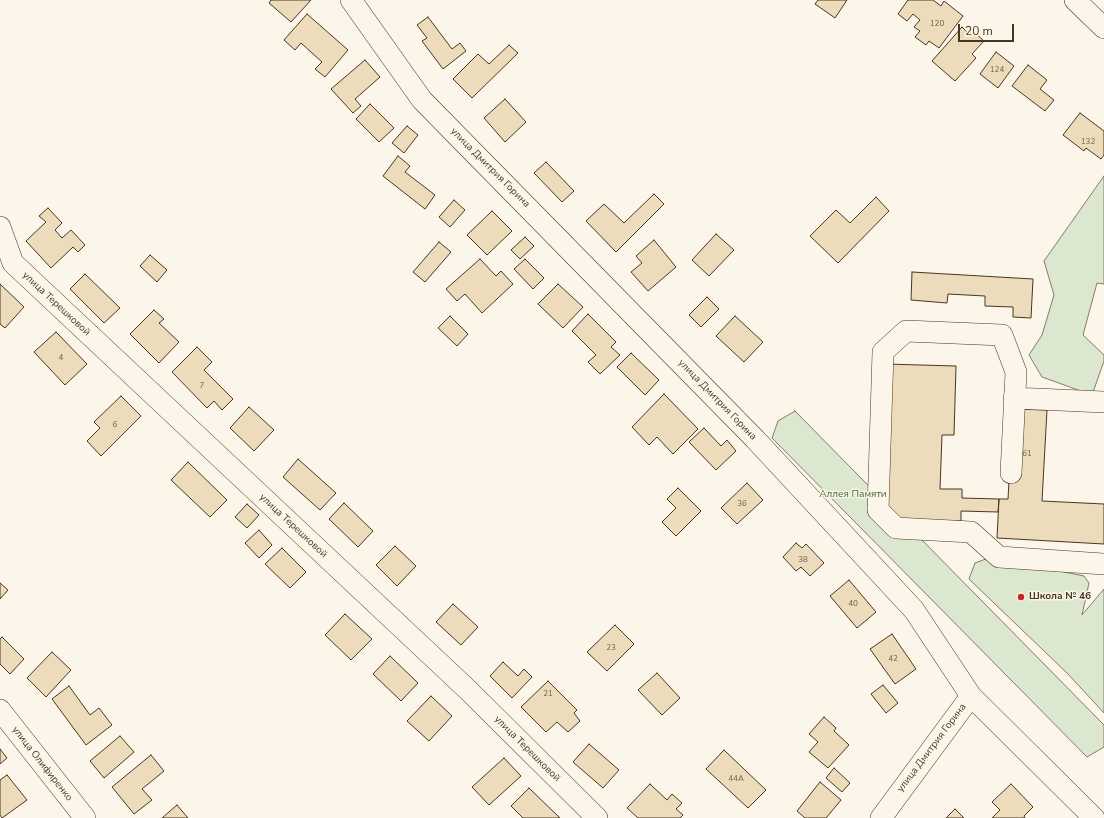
<!DOCTYPE html>
<meta charset="utf-8">
<style>
body{margin:0}
#map{position:relative;width:1104px;height:818px;overflow:hidden;background:#fbf6e9;font-family:"Nunito Sans",sans-serif}
canvas{display:block}
.scale{position:absolute;left:958px;top:24px;width:56px;height:18px;box-sizing:border-box;border:2px solid #4a3520;border-top:0;padding-left:5px;font-size:12px;line-height:14px;white-space:nowrap;color:#4a3520;-webkit-text-stroke:3px #fbf6e9;paint-order:stroke}
</style>
<div id="map">
<canvas width="1104" height="818"></canvas>
<div class="scale">20 m</div>
</div>
<script>
const g = document.querySelector('canvas').getContext('2d');
g.lineJoin = 'round';
function fill(path, color) {
  g.fillStyle = color;
  g.fill(path, 'evenodd');
}
function toPath(rows) {
  const path = new Path2D();
  for (const r of rows) {
    path.moveTo(r[0], r[1]);
    for (let i = 2; i < r.length; i += 2) path.lineTo(r[i], r[i + 1]);
  }
  return path;
}
function strokePath(path, color, width, dash) {
  g.strokeStyle = color;
  g.lineWidth = width;
  g.lineCap = dash ? 'butt' : 'round';
  g.setLineDash(dash || []);
  g.stroke(path);
}
function label(font, color, halo, rows, align = 'center') {
  g.font = font + ' "Nunito Sans",sans-serif';
  g.lineWidth = 3;
  g.setLineDash([]);
  g.textBaseline = 'middle';
  g.strokeStyle = halo;
  g.fillStyle = color;
  for (const [text, x, y, turn = 0] of rows) {
    g.save();
    g.translate(x, y);
    g.rotate((+turn || 0) * Math.PI / 180);
    g.textAlign = isNaN(turn) ? turn : align;
    if (halo) g.strokeText(text, 0, 0);
    g.fillText(text, 0, 0);
    g.restore();
  }
}
const green = toPath([
 [1104,176,1104,284,1097,283,1083,335,1104,355,1104,361,1092,395,1042,377,1029,355,1042,335,1054,295,1044,261,1104,176],
 [795,411,1104,725,1104,747,1087,757,772,438,778,421,795,411],
 [991,557,1084,576,1089,583,1082,615,1104,589,1104,713,1068,674,969,579,975,563,991,557]
]);
fill(green, '#dce7d0');
strokePath(green, '#887966', 1);
const building = toPath([
 [271,0,311,0,291,22,269,3,271,0],
 [818,0,847,0,835,18,815,4,818,0],
 [908,0,933,0,941,6,944,1,963,16,939,48,929,41,926,45,915,37,920,31,914,27,920,20,913,14,907,21,898,14,908,0],
 [307,14,348,50,325,77,315,69,322,62,301,43,295,50,284,40,307,14],
 [428,17,452,49,460,43,466,51,443,69,422,41,427,38,417,25,428,17],
 [962,27,971,36,974,32,984,41,972,54,976,58,955,81,932,61,962,27],
 [509,45,518,53,472,98,453,79,478,54,489,64,509,45],
 [996,52,1014,66,998,88,980,74,996,52],
 [365,60,380,77,355,99,361,106,353,113,331,89,365,60],
 [1028,65,1047,80,1040,89,1054,100,1045,111,1012,86,1028,65],
 [505,99,526,122,505,142,484,118,505,99],
 [370,104,394,128,379,142,356,119,370,104],
 [1080,113,1104,131,1104,155,1101,159,1086,148,1084,151,1063,135,1080,113],
 [407,126,418,135,404,153,392,143,407,126],
 [398,156,410,166,405,172,435,195,425,209,383,176,398,156],
 [546,162,574,191,562,202,534,173,546,162],
 [654,194,664,204,616,252,586,221,604,204,624,223,654,194],
 [876,197,889,211,838,263,810,236,836,210,850,223,876,197],
 [454,200,465,210,450,227,439,217,454,200],
 [48,208,62,223,55,230,62,238,71,230,85,245,78,252,73,247,51,268,26,241,46,222,39,216,48,208],
 [492,211,512,231,487,255,467,235,492,211],
 [716,234,734,250,709,276,692,260,716,234],
 [525,237,534,246,520,259,511,250,525,237],
 [654,240,676,267,648,291,631,272,642,263,636,256,654,240],
 [439,242,451,252,425,282,413,272,439,242],
 [150,255,167,270,157,282,140,266,150,255],
 [480,259,496,276,501,271,513,284,482,313,465,294,457,301,446,289,480,259],
 [525,259,544,278,533,289,514,269,525,259],
 [912,272,1033,279,1031,318,1013,317,1013,307,985,306,985,296,948,294,947,303,911,300,912,272],
 [85,274,120,308,104,323,70,289,85,274],
 [0,284,24,307,5,328,0,324,0,284],
 [558,284,583,307,563,328,538,304,558,284],
 [707,297,719,309,701,327,689,315,707,297],
 [154,310,164,319,159,323,179,342,159,363,130,334,154,310],
 [588,314,616,342,611,347,620,355,600,374,588,362,596,355,572,331,588,314],
 [450,316,468,334,457,346,438,328,450,316],
 [735,316,763,342,744,362,716,336,735,316],
 [56,332,87,364,65,385,34,352,56,332],
 [197,347,212,362,204,370,233,399,222,410,214,401,207,408,172,372,197,347],
 [631,353,659,380,645,395,617,367,631,353],
 [885,364,956,366,954,435,942,435,940,489,962,489,962,498,999,499,998,512,961,511,961,521,880,519,885,364],
 [664,394,698,429,673,454,657,437,649,445,632,427,664,394],
 [121,396,141,416,101,456,87,441,100,428,94,422,121,396],
 [249,407,274,430,254,451,230,428,249,407],
 [1013,409,1047,410,1042,501,1104,504,1104,544,997,538,999,499,1008,499,1013,409],
 [704,428,721,446,727,440,736,451,716,470,689,442,704,428],
 [298,459,336,493,320,510,283,477,298,459],
 [188,462,227,500,210,517,171,480,188,462],
 [747,483,763,500,737,524,721,508,747,483],
 [678,488,701,511,676,536,662,522,676,508,667,499,678,488],
 [344,503,373,531,358,547,329,519,344,503],
 [247,504,259,515,247,528,235,517,247,504],
 [259,530,272,545,259,558,245,543,259,530],
 [796,543,802,548,806,544,824,563,810,576,801,567,796,571,783,557,796,543],
 [395,546,416,566,397,586,376,565,395,546],
 [282,548,306,572,290,588,265,564,282,548],
 [849,580,876,612,857,628,830,596,849,580],
 [0,583,8,590,0,599,0,583],
 [453,604,478,627,461,645,436,622,453,604],
 [345,614,372,639,351,660,325,635,345,614],
 [615,625,634,644,607,671,587,652,615,625],
 [892,634,916,669,895,684,870,649,892,634],
 [2,637,24,659,10,674,0,664,0,639,2,637],
 [52,652,71,670,46,697,27,678,52,652],
 [390,656,418,683,401,701,373,674,390,656],
 [503,662,518,676,524,669,532,677,512,698,490,676,503,662],
 [657,673,680,698,662,715,638,690,657,673],
 [548,681,577,710,574,713,580,721,568,732,557,722,546,732,521,707,548,681],
 [883,685,898,703,886,713,871,694,883,685],
 [69,686,90,715,99,708,112,725,86,745,52,699,69,686],
 [431,696,452,716,429,741,407,721,431,696],
 [824,717,836,728,834,731,849,745,828,768,809,752,818,742,809,734,824,717],
 [120,736,134,752,104,778,90,761,120,736],
 [589,744,619,770,603,788,573,762,589,744],
 [0,749,7,758,0,764,0,749],
 [724,750,766,790,748,808,706,769,724,750],
 [151,755,164,771,142,789,152,800,134,814,112,787,151,755],
 [504,758,521,776,489,805,472,787,504,758],
 [834,768,850,783,842,792,826,778,834,768],
 [7,775,27,800,2,818,0,815,0,780,7,775],
 [820,782,841,800,826,818,805,818,797,811,820,782],
 [650,784,667,800,672,794,682,803,676,809,683,815,680,818,638,818,627,808,650,784],
 [1011,784,1033,807,1024,816,1025,818,992,818,1000,810,992,802,1011,784],
 [529,788,560,818,523,818,511,806,529,788],
 [177,805,188,818,162,818,177,805],
 [955,809,964,818,946,818,955,809]
]);
fill(building, '#ecdcbc');
strokePath(building, '#4a3520', 1);
const minor = toPath([
 [351,0,422,100,755,439,914,610,965,687,971,696,881,818],
 [1075,0,1104,28],
 [0,227,13,263,467,689,597,818],
 [1014,398,1104,402],
 [1011,473,1016,372,1002,335,906,331,883,352,878,510,896,528,971,532,999,557,1104,564],
 [971,696,1094,818],
 [0,710,85,818]
]);
strokePath(minor, '#4a3520', 22);
strokePath(minor, '#fbf6e9', 21);
for (const [x, y, r, color] of [
 [1021,597,4,"#c62828"]
]) {
  const dot = new Path2D();
  dot.arc(x, y, r, 0, 2 * Math.PI);
  g.fillStyle = color;
  g.fill(dot);
  strokePath(dot, '#fbf6e9', 1.5);
}
label('8px', '#725f47', null, [
 ["120",937,24],
 ["124",997,70],
 ["132",1088,142],
 ["4",61,358],
 ["7",202,386],
 ["6",115,425],
 ["61",1027,454],
 ["36",742,504],
 ["38",803,560],
 ["40",853,604],
 ["23",611,648],
 ["42",893,659],
 ["21",548,694],
 ["44А",736,779]
]);
label('10px', '#4a3520', '#fbf6e9', [
 ["улица Дмитрия Горина",490,168,45],
 ["улица Терешковой",56,304,43],
 ["улица Дмитрия Горина",717,400,46],
 ["улица Терешковой",293,526,43],
 ["улица Дмитрия Горина",932,748,-53],
 ["улица Терешковой",527,749,45],
 ["улица Олифиренко",42,764,52]
]);
label('10px', '#436837', '#fbf6e9', [
 ["Аллея Памяти",853,495]
]);
label('bold 10px', '#4a3520', '#fbf6e9', [
 ["Школа № 46",1029,597]
], 'left');
</script>
